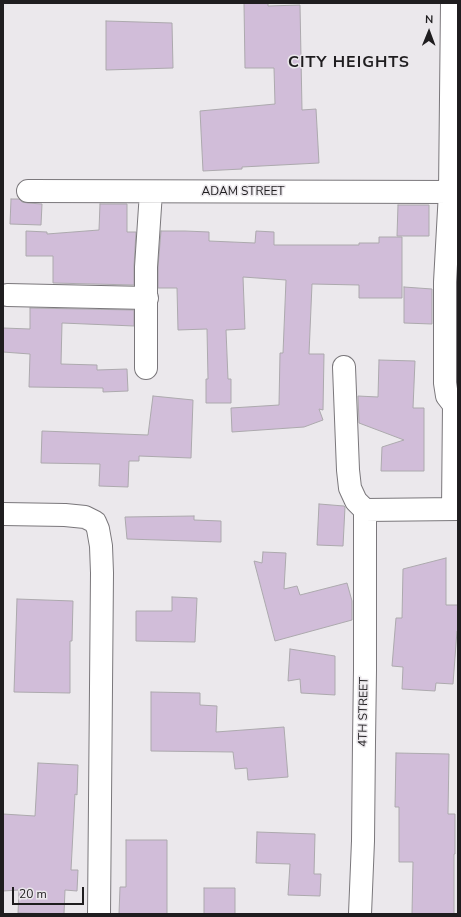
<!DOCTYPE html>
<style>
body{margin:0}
#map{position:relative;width:461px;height:917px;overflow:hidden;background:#ebe8ec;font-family:"Nunito Sans",sans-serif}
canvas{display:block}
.frame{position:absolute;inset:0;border:4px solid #1f1d1f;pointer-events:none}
.north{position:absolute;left:409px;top:12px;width:40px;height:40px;-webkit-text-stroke:3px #ebe8ec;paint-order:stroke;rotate:1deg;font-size:11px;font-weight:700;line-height:16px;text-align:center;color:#1f1d1f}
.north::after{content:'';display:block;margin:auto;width:14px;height:18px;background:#1f1d1f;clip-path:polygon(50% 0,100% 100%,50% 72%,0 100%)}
.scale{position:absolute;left:12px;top:887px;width:72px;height:18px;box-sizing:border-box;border:2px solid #1f1d1f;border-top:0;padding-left:5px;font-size:12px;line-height:14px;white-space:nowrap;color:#1f1d1f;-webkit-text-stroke:3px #ebe8ec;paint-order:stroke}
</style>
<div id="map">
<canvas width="461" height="917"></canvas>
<div class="frame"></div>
<div class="north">N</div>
<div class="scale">20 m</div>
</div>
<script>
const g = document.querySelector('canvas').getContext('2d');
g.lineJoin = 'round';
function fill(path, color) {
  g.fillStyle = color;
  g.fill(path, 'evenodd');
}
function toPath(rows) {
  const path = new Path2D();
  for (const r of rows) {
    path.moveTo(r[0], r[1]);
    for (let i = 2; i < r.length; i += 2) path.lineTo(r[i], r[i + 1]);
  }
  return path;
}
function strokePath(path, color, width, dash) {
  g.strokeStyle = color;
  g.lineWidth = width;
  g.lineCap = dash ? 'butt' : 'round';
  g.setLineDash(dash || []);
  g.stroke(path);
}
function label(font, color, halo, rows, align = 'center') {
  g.font = font + ' "Nunito Sans",sans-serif';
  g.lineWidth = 3;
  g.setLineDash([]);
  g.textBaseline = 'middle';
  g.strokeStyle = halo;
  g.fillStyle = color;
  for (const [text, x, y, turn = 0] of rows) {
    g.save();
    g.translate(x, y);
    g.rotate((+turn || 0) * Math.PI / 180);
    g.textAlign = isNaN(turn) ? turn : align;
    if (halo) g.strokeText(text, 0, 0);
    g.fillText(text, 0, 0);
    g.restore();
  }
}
const building = toPath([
 [244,3,268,3,268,6,300,5,302,110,316,109,319,163,242,167,242,169,203,171,200,111,275,104,274,68,245,68,244,3],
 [106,21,172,23,173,68,106,70,106,21],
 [11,199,19,199,22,202,28,203,42,204,41,225,10,224,11,199],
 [100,204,127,204,127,232,136,232,134,266,134,285,53,283,53,256,26,256,26,231,47,232,47,234,99,230,100,204],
 [398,205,429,205,429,236,397,236,398,205],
 [161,231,185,231,209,232,209,241,255,243,256,231,274,232,274,245,359,245,359,243,379,243,379,237,402,237,402,298,359,298,359,285,312,284,309,354,324,354,323,410,319,409,323,420,304,427,232,432,231,408,279,405,280,353,283,353,286,280,243,277,245,329,226,330,228,379,231,379,231,403,206,403,206,379,208,379,207,329,178,330,177,288,158,288,158,267,161,231],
 [404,287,432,289,432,324,404,323,404,287],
 [30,308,134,310,134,326,62,323,61,364,97,365,97,370,127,369,128,391,103,392,103,388,29,387,30,354,3,352,3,328,30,329,30,308],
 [379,360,415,361,413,408,424,408,424,471,381,471,382,447,404,440,359,423,358,396,378,397,379,360],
 [153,396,193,400,191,458,139,456,139,461,129,461,128,487,99,486,100,464,41,463,42,431,148,435,153,396],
 [319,504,344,506,345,507,343,546,317,545,319,504],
 [194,516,194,520,221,521,221,542,127,539,125,517,194,516],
 [263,552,286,553,284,589,297,586,300,595,347,583,352,601,352,620,275,641,254,561,262,563,263,552],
 [446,558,446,605,458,605,458,631,457,631,453,684,436,683,435,691,402,689,403,667,392,666,396,618,402,618,403,569,446,558],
 [172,597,197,598,195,642,136,641,136,611,172,611,172,597],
 [17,599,73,601,72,641,70,641,70,693,14,692,17,599],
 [290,649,335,656,335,695,301,693,300,679,288,681,290,649],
 [151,692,200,693,200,705,217,706,216,732,284,727,288,777,248,780,247,768,235,769,233,752,151,751,151,692],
 [396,753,449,754,448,814,455,814,455,854,454,854,454,914,412,914,413,862,399,862,399,807,395,807,396,753],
 [38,763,78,765,77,795,75,794,71,870,78,870,77,891,65,890,64,914,18,913,19,890,3,891,3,814,35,816,38,763],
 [257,832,315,834,314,874,321,874,320,896,288,895,290,864,256,863,257,832],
 [126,840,167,840,167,914,119,914,120,887,126,887,126,840],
 [204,888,235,888,235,914,204,914,204,888]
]);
fill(building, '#d1bdd9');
strokePath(building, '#aca9ad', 1);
const minor = toPath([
 [452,3,450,192,445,282,445,383,447,396,454,405,458,406],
 [28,191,458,192],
 [7,295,147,298],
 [344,367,348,470,350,488,356,501,365,510,458,509],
 [146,368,146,267,151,192],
 [453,509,454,405],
 [3,514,65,515,85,517,95,522,98,529,101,546,102,573,99,914],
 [360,914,363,841,364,742,365,670,365,510]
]);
strokePath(minor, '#7a777b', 24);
strokePath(minor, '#fff', 22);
label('12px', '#1f1d1f', '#ebe8ec', [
 ["ADAM STREET",243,192],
 ["4TH STREET",364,712,-89]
]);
g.letterSpacing = '1px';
label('bold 16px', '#1f1d1f', '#ebe8ec', [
 ["CITY HEIGHTS",349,63]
]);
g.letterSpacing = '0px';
</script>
